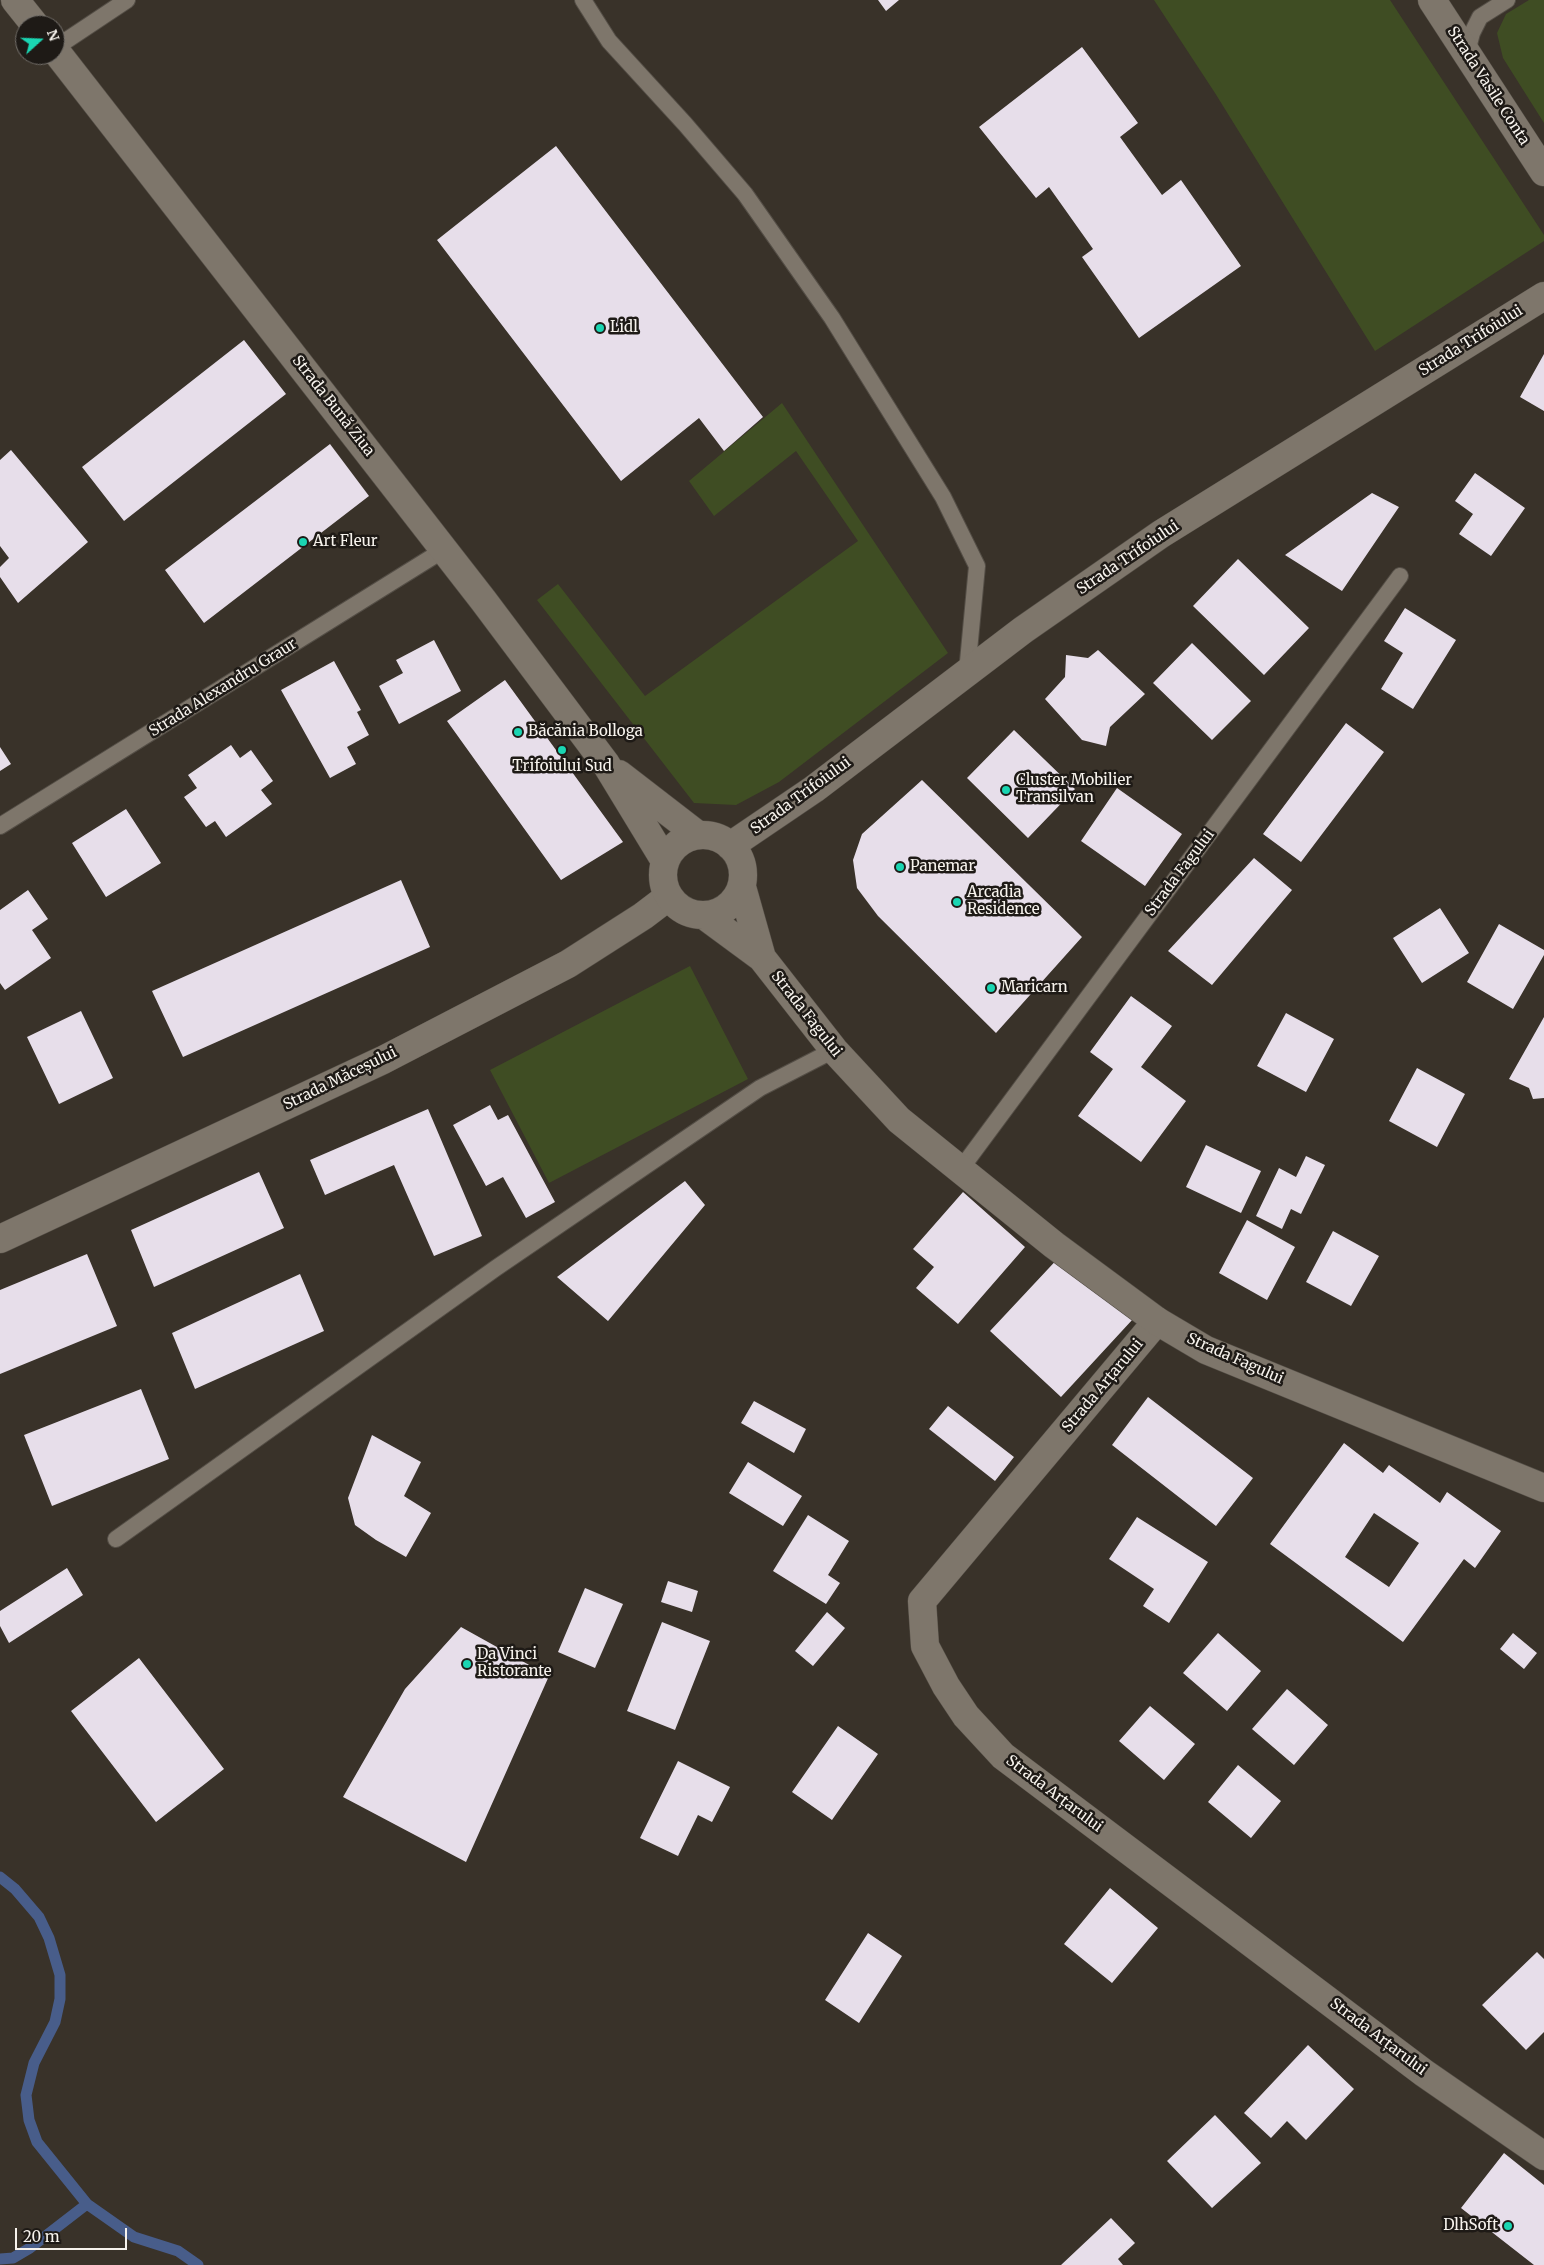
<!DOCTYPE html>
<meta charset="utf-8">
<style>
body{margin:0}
#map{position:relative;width:1544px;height:2265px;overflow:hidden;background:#393229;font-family:Merriweather,serif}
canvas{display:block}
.north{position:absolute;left:15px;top:15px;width:50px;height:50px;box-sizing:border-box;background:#1e1a16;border:1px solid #75716c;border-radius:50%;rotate:70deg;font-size:14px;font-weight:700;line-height:20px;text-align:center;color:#f7f3ed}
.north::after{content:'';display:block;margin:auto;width:18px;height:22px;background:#1ad5b2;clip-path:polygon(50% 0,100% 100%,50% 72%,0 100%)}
.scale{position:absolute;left:15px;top:2228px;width:112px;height:22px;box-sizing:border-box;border:2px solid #f7f3ed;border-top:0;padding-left:6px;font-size:15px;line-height:18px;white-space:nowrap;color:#f7f3ed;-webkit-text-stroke:4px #1e1a16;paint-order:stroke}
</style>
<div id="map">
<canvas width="1544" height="2265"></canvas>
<div class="north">N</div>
<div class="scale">20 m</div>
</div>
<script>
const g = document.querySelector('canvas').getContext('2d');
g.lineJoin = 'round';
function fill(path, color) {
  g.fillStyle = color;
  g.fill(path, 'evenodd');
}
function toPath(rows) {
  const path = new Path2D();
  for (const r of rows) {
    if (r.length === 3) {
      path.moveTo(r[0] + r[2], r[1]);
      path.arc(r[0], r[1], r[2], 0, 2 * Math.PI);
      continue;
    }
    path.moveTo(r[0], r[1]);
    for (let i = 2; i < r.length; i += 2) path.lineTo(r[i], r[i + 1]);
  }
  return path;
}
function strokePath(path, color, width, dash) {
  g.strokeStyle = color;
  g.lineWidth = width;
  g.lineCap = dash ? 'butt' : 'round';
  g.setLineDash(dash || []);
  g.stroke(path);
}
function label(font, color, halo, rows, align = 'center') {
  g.font = font + ' Merriweather,serif';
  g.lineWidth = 5;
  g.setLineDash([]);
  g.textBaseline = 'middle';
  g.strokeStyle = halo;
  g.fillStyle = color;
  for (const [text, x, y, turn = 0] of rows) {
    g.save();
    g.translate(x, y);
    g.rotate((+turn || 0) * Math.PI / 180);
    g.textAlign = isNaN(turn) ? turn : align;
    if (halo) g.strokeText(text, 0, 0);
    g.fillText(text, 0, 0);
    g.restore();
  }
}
fill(toPath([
 [1154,0,1390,0,1544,235,1544,241,1375,351,1215,93],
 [1529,0,1544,0,1544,123,1503,58,1497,33,1506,14],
 [782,403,948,653,779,782,736,805,694,803,537,600,558,584,645,696,858,541,796,451,714,516,689,481],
 [690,966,748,1079,549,1183,490,1070]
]), '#3f4d23');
strokePath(toPath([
 [0,1877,15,1889,39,1917,49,1938,60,1975,60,1999,55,2022,34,2063,26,2095,29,2120,37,2142,87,2204,134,2237,178,2251,198,2265],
 [0,2259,13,2258,30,2248,87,2204]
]), '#485d8a', 11);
fill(toPath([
 [878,0,899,0,886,11],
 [1082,47,1138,123,1120,137,1162,195,1181,180,1241,266,1139,338,1082,257,1093,249,1049,187,1036,198,979,127],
 [556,146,763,417,724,451,699,418,621,481,437,240],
 [244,340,286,394,124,521,82,467],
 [1544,354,1544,411,1520,397],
 [330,444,369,496,204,623,165,570],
 [11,450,88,542,18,603,0,577,0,567,9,558,0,546,0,460],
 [1475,473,1525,508,1491,556,1459,534,1473,514,1455,501],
 [1372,493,1399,507,1342,591,1285,555],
 [1238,559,1309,628,1264,675,1193,606],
 [1405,608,1456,640,1413,709,1381,689,1403,653,1384,641],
 [434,640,461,691,399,724,379,686,403,673,396,660],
 [1192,643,1251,701,1212,740,1153,683],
 [1098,650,1145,694,1110,727,1106,746,1082,740,1045,699,1065,677,1066,655,1088,658],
 [334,661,361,710,357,712,369,735,347,747,356,764,330,778,281,690],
 [505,680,623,842,561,880,447,721],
 [1346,723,1384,752,1301,862,1263,834],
 [1014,730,1075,789,1028,838,967,778],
 [231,745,240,758,251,750,273,781,261,790,272,804,226,837,215,821,206,827,184,797,197,788,188,775],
 [0,747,11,764,0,771],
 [922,780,1082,937,996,1033,878,916,857,888,853,860,862,834],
 [1117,788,1182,834,1145,886,1081,841],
 [126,809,161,863,106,897,72,843],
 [1254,858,1292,890,1212,985,1168,951],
 [401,880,430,947,183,1057,152,991],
 [28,890,48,919,32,930,51,958,5,990,0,983,0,910],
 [1440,908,1469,953,1422,983,1393,938],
 [1499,924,1544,950,1544,955,1513,1009,1467,982],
 [1131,996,1172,1026,1141,1067,1186,1101,1141,1162,1078,1116,1113,1069,1090,1052],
 [81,1011,113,1078,59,1104,27,1037],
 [1286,1013,1334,1039,1306,1092,1257,1066],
 [1544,1017,1544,1098,1533,1099,1529,1088,1509,1079],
 [1417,1068,1465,1094,1437,1147,1389,1121],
 [490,1105,498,1120,508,1115,555,1202,526,1218,503,1177,486,1186,453,1125],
 [428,1109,482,1236,434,1256,394,1165,325,1195,310,1160],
 [1206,1145,1261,1171,1241,1213,1186,1187],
 [1306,1156,1325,1165,1301,1214,1291,1209,1282,1229,1256,1216,1279,1168,1296,1177],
 [259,1172,284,1228,154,1287,131,1230],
 [685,1181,705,1205,608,1321,557,1277],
 [963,1192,1025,1247,958,1324,916,1288,934,1267,913,1249],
 [1247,1220,1295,1247,1267,1300,1219,1273],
 [1333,1231,1379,1256,1351,1306,1306,1282],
 [1063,1253,1133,1319,1061,1397,990,1331],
 [87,1254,117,1326,0,1374,0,1290],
 [300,1274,324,1331,195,1389,172,1333],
 [141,1389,169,1459,52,1506,24,1435],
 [1148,1397,1253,1478,1216,1526,1112,1445],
 [754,1401,806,1429,794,1453,741,1423],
 [948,1406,1014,1457,995,1481,929,1429],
 [372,1435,421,1462,404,1496,431,1513,406,1557,376,1540,355,1525,348,1498],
 [1344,1443,1383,1473,1389,1465,1440,1503,1447,1492,1501,1531,1475,1568,1464,1559,1403,1642,1270,1544],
 [1374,1513,1419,1543,1389,1587,1345,1557],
 [748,1462,802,1496,783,1526,729,1493],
 [808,1515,849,1541,828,1575,840,1583,826,1604,773,1571],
 [1137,1517,1208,1562,1169,1623,1143,1606,1154,1589,1109,1559],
 [67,1568,83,1595,9,1643,0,1626,0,1611],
 [668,1581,698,1591,692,1612,661,1602],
 [585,1588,623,1604,595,1668,558,1652],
 [827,1612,845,1628,813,1666,795,1651],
 [662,1622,710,1641,675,1730,627,1711],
 [461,1627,549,1676,466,1862,343,1797,405,1689],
 [1218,1633,1261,1671,1227,1711,1183,1673],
 [1513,1633,1537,1653,1524,1669,1500,1649],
 [139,1658,224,1769,156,1822,71,1711],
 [1287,1689,1328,1725,1294,1765,1252,1729],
 [1150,1706,1195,1744,1164,1780,1119,1741],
 [838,1726,878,1754,832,1820,792,1792],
 [678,1761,730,1787,712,1822,698,1815,678,1856,640,1838],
 [1238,1765,1281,1801,1251,1838,1208,1802],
 [1110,1888,1158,1928,1112,1983,1064,1944],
 [868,1933,902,1956,859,2023,825,2000],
 [1537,1952,1544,1959,1544,2032,1526,2050,1482,2005],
 [1308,2045,1354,2089,1306,2140,1287,2121,1271,2138,1244,2113],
 [1215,2115,1261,2163,1212,2208,1167,2161],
 [1504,2153,1544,2185,1544,2265,1534,2265,1461,2208],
 [1111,2218,1135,2243,1118,2259,1123,2265,1061,2265]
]), '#e7deea');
const lane = toPath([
 [583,0,609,41,685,124,745,194,832,318,943,497,977,566,967,672],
 [55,48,127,0],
 [1467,52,1472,33,1480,17,1507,0],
 [0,826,445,549],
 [960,1170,1400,576],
 [116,1539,496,1268,760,1088,834,1050]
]);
const street = toPath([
 [1432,0,1544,172],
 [0,1239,383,1060,568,964,643,916,668,897],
 [1157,1321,922,1601,925,1646,946,1686,966,1716,1003,1756,1424,2073,1544,2156]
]);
const secondary = toPath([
 [15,0,35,25],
 [55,50,483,600,606,764,665,861],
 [619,774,698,835],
 [703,875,40],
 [730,846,814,789,1023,630,1161,534,1544,296],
 [742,887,762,958],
 [705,916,762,958,834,1050,899,1120,1054,1245,1157,1321,1206,1350,1544,1488]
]);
strokePath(lane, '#544e46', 18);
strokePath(street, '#544e46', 29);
strokePath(secondary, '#544e46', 29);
strokePath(lane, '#7e766b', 16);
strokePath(street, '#7e766b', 28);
strokePath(secondary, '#7e766b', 28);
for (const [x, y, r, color] of [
 [600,328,5,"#1ad5b2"],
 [303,542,5,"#1ad5b2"],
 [518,732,5,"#1ad5b2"],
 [562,750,5,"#1ad5b2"],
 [1006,790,5,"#1ad5b2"],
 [900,867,5,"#1ad5b2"],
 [957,902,5,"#1ad5b2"],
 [991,988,5,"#1ad5b2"],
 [467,1664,5,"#1ad5b2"],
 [1508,2226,5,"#1ad5b2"]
]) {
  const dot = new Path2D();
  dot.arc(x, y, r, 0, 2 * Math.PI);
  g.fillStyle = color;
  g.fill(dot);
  strokePath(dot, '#1e1a16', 2);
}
label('15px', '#f7f3ed', '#1e1a16', [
 ["Strada Vasile Conta",1488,86,57],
 ["Strada Trifoiului",1471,341,-32],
 ["Strada Bună Ziua",333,406,52],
 ["Strada Trifoiului",1128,558,-34],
 ["Strada Alexandru Graur",223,688,-32],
 ["Strada Trifoiului",801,796,-36],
 ["Strada Fagului",1180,873,-53],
 ["Strada Fagului",806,1014,52],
 ["Strada Măceșului",340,1079,-26],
 ["Strada Fagului",1235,1359,24],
 ["Strada Arțarului",1103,1386,-50],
 ["Strada Arțarului",1054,1794,37],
 ["Strada Arțarului",1378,2037,37]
]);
label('15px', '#f7f3ed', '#1e1a16', [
 ["Lidl",610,328],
 ["Art Fleur",313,542],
 ["Băcănia Bolloga",528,732],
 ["Trifoiului Sud",562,767,"center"],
 ["Cluster Mobilier",1016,781],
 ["Transilvan",1016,798],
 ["Panemar",910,867],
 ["Arcadia",967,893],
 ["Residence",967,910],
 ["Maricarn",1001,988],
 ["Da Vinci",477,1655],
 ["Ristorante",477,1672],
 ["DlhSoft",1498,2226,"right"]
], 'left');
</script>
